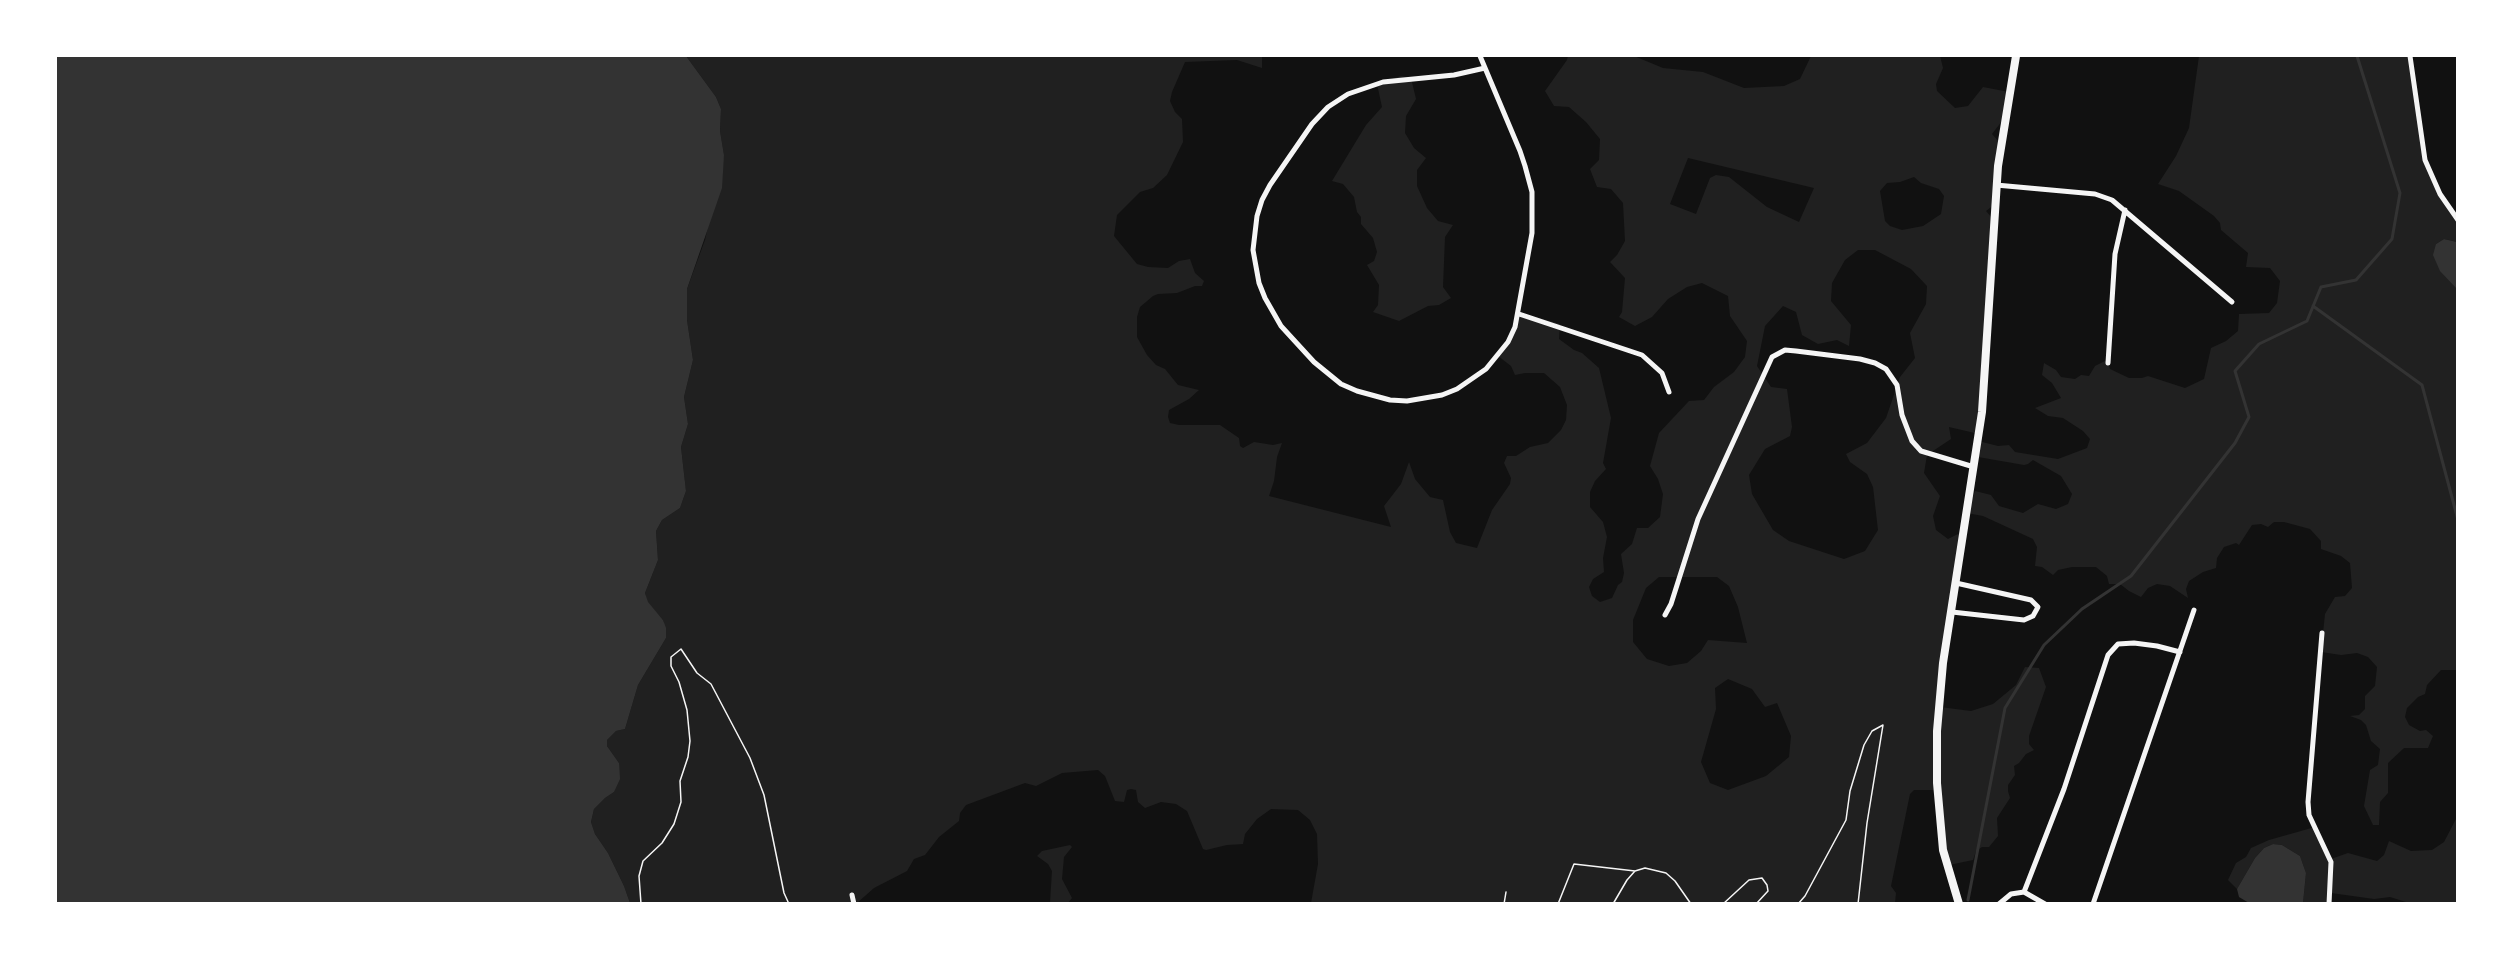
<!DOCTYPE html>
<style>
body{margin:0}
#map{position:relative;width:2513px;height:959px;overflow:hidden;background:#111;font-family:"Varela Round",sans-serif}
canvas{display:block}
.frame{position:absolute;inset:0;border:57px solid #fff;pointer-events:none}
</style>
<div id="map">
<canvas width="2513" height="959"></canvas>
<div class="frame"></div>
</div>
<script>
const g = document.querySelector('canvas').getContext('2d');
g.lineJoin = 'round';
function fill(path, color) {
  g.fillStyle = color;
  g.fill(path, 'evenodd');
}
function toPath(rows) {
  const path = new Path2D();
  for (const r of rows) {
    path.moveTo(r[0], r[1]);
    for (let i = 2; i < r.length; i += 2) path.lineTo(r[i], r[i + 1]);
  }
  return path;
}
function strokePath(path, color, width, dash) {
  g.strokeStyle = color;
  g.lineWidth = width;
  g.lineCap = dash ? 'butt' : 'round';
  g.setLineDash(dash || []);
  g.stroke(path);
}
fill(toPath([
 [686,56,1262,56,1262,68,1237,60,1185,62,1172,92,1170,101,1175,112,1182,119,1183,142,1167,175,1153,188,1140,192,1117,215,1114,236,1137,264,1148,267,1168,268,1179,261,1190,259,1195,273,1204,281,1202,286,1195,286,1177,293,1158,294,1153,296,1140,307,1137,317,1137,337,1147,355,1156,365,1165,369,1178,385,1199,390,1189,399,1169,410,1168,417,1170,423,1179,425,1220,425,1239,438,1240,446,1243,448,1254,442,1273,445,1282,443,1277,457,1274,481,1269,496,1391,527,1384,506,1401,484,1409,462,1415,479,1430,497,1443,500,1450,532,1456,543,1477,548,1492,510,1510,484,1511,478,1504,463,1507,456,1516,456,1530,447,1548,443,1561,430,1566,420,1567,405,1560,387,1544,373,1525,373,1515,375,1511,366,1498,356,1521,313,1560,324,1559,339,1574,350,1582,353,1599,368,1611,418,1603,463,1606,469,1595,481,1590,492,1590,507,1603,522,1607,537,1603,558,1604,572,1593,579,1589,587,1592,596,1600,602,1612,598,1618,585,1622,582,1624,573,1621,554,1632,544,1637,528,1648,528,1660,517,1663,494,1658,479,1650,466,1659,433,1689,401,1704,400,1714,387,1734,372,1745,357,1747,341,1730,316,1728,296,1702,283,1687,287,1668,299,1652,317,1635,326,1619,317,1622,312,1625,278,1610,262,1617,255,1625,241,1623,203,1611,189,1597,187,1590,169,1599,160,1600,139,1586,122,1569,107,1554,106,1545,91,1567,60,1568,56,1634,56,1663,68,1703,72,1744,88,1784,86,1800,79,1811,56,1940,56,1943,68,1936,84,1937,91,1955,108,1968,106,1983,87,2009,92,2005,117,1992,134,2001,144,1995,204,1986,211,1994,220,1979,434,1949,427,1951,439,1927,455,1924,473,1940,496,1933,516,1936,530,1948,539,1964,531,1940,707,1971,711,1993,704,2016,685,2025,667,2039,668,2046,687,2029,736,2029,744,2034,750,2026,754,2019,763,2014,766,2015,775,2008,785,2008,791,2010,798,1997,818,1998,836,1989,847,1982,847,1976,851,1973,860,1949,865,1936,790,1914,790,1910,794,1891,886,1896,893,1895,903,1311,903,1318,864,1317,834,1310,820,1298,810,1271,809,1257,819,1245,834,1243,844,1227,845,1206,850,1203,849,1187,811,1176,804,1161,802,1145,808,1138,802,1136,790,1131,789,1127,790,1124,802,1115,801,1105,776,1098,770,1062,773,1036,786,1025,783,966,805,960,813,959,821,939,837,925,855,914,859,907,871,874,888,857,903,630,903,624,886,608,853,595,834,591,822,594,809,605,798,614,792,619,763,607,746,607,740,616,731,625,729,638,685,666,638,663,620,647,602,645,593,658,560,656,531,662,520,680,508,686,491,681,447,688,424,684,397,693,360,687,320,687,289,705,240,724,155,720,131,721,109,716,97],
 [1688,158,1814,188,1799,222,1767,207,1729,177,1716,175,1710,178,1696,214,1670,204],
 [1914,177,1921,183,1939,189,1944,196,1941,214,1923,226,1902,230,1890,226,1885,221,1880,191,1887,183,1900,182],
 [1858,250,1875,250,1911,269,1927,286,1926,304,1910,333,1915,358,1900,377,1886,418,1867,443,1846,454,1850,462,1867,474,1873,487,1878,530,1865,551,1844,559,1789,541,1773,530,1752,494,1749,475,1765,449,1790,436,1792,427,1787,389,1771,387,1757,366,1765,326,1783,306,1796,312,1802,335,1818,344,1837,340,1849,346,1851,325,1831,301,1832,283,1845,260],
 [1659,577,1717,577,1729,586,1738,607,1747,643,1708,640,1701,651,1687,663,1669,666,1647,659,1633,642,1633,620,1646,588],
 [1728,679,1752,689,1765,707,1777,703,1791,736,1789,757,1766,776,1728,790,1710,783,1701,762,1716,709,1715,688],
 [2199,56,2409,56,2419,128,2430,167,2448,206,2457,217,2457,242,2444,239,2436,244,2457,289,2458,670,2441,670,2427,685,2425,694,2418,697,2407,708,2405,717,2409,725,2420,731,2426,730,2433,736,2428,748,2404,748,2388,763,2388,793,2380,802,2379,825,2373,825,2364,806,2370,770,2378,765,2380,749,2371,741,2366,725,2361,720,2350,716,2359,715,2365,709,2365,696,2375,686,2377,667,2368,657,2357,653,2341,655,2321,652,2325,614,2335,597,2345,596,2352,588,2350,563,2341,556,2321,549,2321,541,2310,529,2284,522,2274,522,2268,527,2261,524,2252,525,2239,545,2236,543,2224,547,2217,558,2216,568,2203,572,2189,581,2186,589,2188,598,2170,586,2157,584,2148,588,2141,597,2129,591,2120,584,2109,584,2107,576,2096,567,2072,567,2058,570,2053,575,2042,567,2035,566,2037,547,2033,539,1983,516,1967,513,1975,491,1991,495,1999,506,2023,513,2038,504,2056,509,2068,504,2072,494,2061,476,2033,460,2028,464,2024,465,1978,457,1978,441,1998,446,2009,445,2015,452,2058,459,2087,448,2090,439,2083,431,2063,418,2048,416,2035,408,2061,398,2052,383,2042,375,2044,363,2056,370,2061,377,2075,379,2081,375,2089,376,2095,366,2107,360,2110,369,2129,378,2142,378,2148,376,2185,388,2204,379,2211,348,2226,341,2238,331,2239,314,2269,313,2277,303,2280,281,2270,268,2246,267,2248,253,2221,230,2220,223,2214,216,2179,191,2158,184,2176,156,2189,128],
 [1401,76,1411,78,1416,99,1406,116,1405,133,1414,148,1426,158,1417,170,1417,186,1427,208,1438,221,1453,225,1445,237,1443,287,1451,298,1439,305,1428,306,1399,321,1373,312,1378,305,1379,285,1367,265,1374,261,1377,252,1373,238,1361,224,1361,217,1357,212,1354,197,1343,184,1332,181,1366,125,1382,107,1377,84],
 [2457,817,2457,903,2409,903,2390,897,2374,899,2331,893,2328,903,2303,903,2306,873,2300,856,2282,845,2273,844,2264,848,2255,858,2237,889,2228,880,2236,863,2246,857,2251,848,2269,840,2315,827,2331,859,2348,853,2377,861,2384,855,2389,841,2411,851,2432,850,2444,842],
 [1070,845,1072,847,1064,857,1062,879,1072,898,1068,903,1050,903,1052,871,1048,864,1037,856,1042,851]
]), '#202020');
fill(toPath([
 [56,56,686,56,716,97,721,109,720,131,724,155,722,188,687,289,687,320,693,360,684,397,688,424,681,447,686,491,680,508,662,520,656,531,658,560,645,593,648,602,663,620,666,628,666,638,638,685,625,729,616,731,607,740,607,746,619,763,620,779,614,792,605,798,594,809,591,822,595,834,608,853,624,886,630,903,56,903],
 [2444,239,2457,242,2457,289,2440,271,2433,255,2436,244],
 [2273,844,2282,845,2300,856,2306,873,2303,903,2249,903,2239,897,2237,889,2255,858,2264,848]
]), '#333');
strokePath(toPath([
 [2313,306,2422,385,2458,520],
 [1968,900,2005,708,2044,645,2082,609,2131,576,2235,443,2249,417,2235,371,2259,344,2307,321,2321,287,2356,280,2392,239,2400,193,2357,56]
]), '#333', 3);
strokePath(toPath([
 [641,904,639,876,643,861,662,843,674,824,681,802,680,781,688,757,690,741,687,710,679,682,671,666,671,657,681,649,697,673,711,684,750,758,764,795,784,893,789,904],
 [1504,904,1506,892],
 [1558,904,1574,864,1635,871],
 [1613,904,1627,880,1635,871,1645,868,1666,873,1675,881,1691,904],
 [1723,904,1749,880,1762,878,1767,885,1768,891,1756,904],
 [1798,904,1805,896,1846,820,1850,791,1864,745,1872,731,1883,725,1867,823,1858,904]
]), '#f5f5f5', 1.5);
strokePath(toPath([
 [1480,56,1520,151,1525,166,1532,192,1532,233,1515,327,1508,342,1486,369,1457,389,1442,395,1407,401,1390,400,1357,391,1341,384,1314,362,1281,326,1265,298,1259,283,1253,250,1257,216,1262,200,1270,185,1312,124,1328,107,1348,94,1383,82,1454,75,1485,68],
 [2410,56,2425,160,2440,194,2458,220],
 [1996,185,2095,194,2112,200,2232,302],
 [1519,314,1642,355,1662,373,1669,392],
 [2108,363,2115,254,2125,210],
 [1952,612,2024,620,2033,616,2038,607,2031,600,1956,583],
 [1665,615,1671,604,1698,519,1772,357,1785,350,1796,351,1860,359,1875,363,1886,369,1897,385,1902,415,1912,441,1921,451,1974,467],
 [2322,633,2308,802,2309,815,2331,862,2329,904],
 [2024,892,2064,789,2108,655,2118,644,2134,643,2157,646,2180,652],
 [852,895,854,904],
 [1999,904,2011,894,2024,892,2045,904],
 [2093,904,2194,610]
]), '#f5f5f5', 5);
strokePath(toPath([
 [1959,904,1943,850,1937,783,1937,731,1943,663,1982,412,1998,166,2016,56]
]), '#f5f5f5', 8);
</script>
